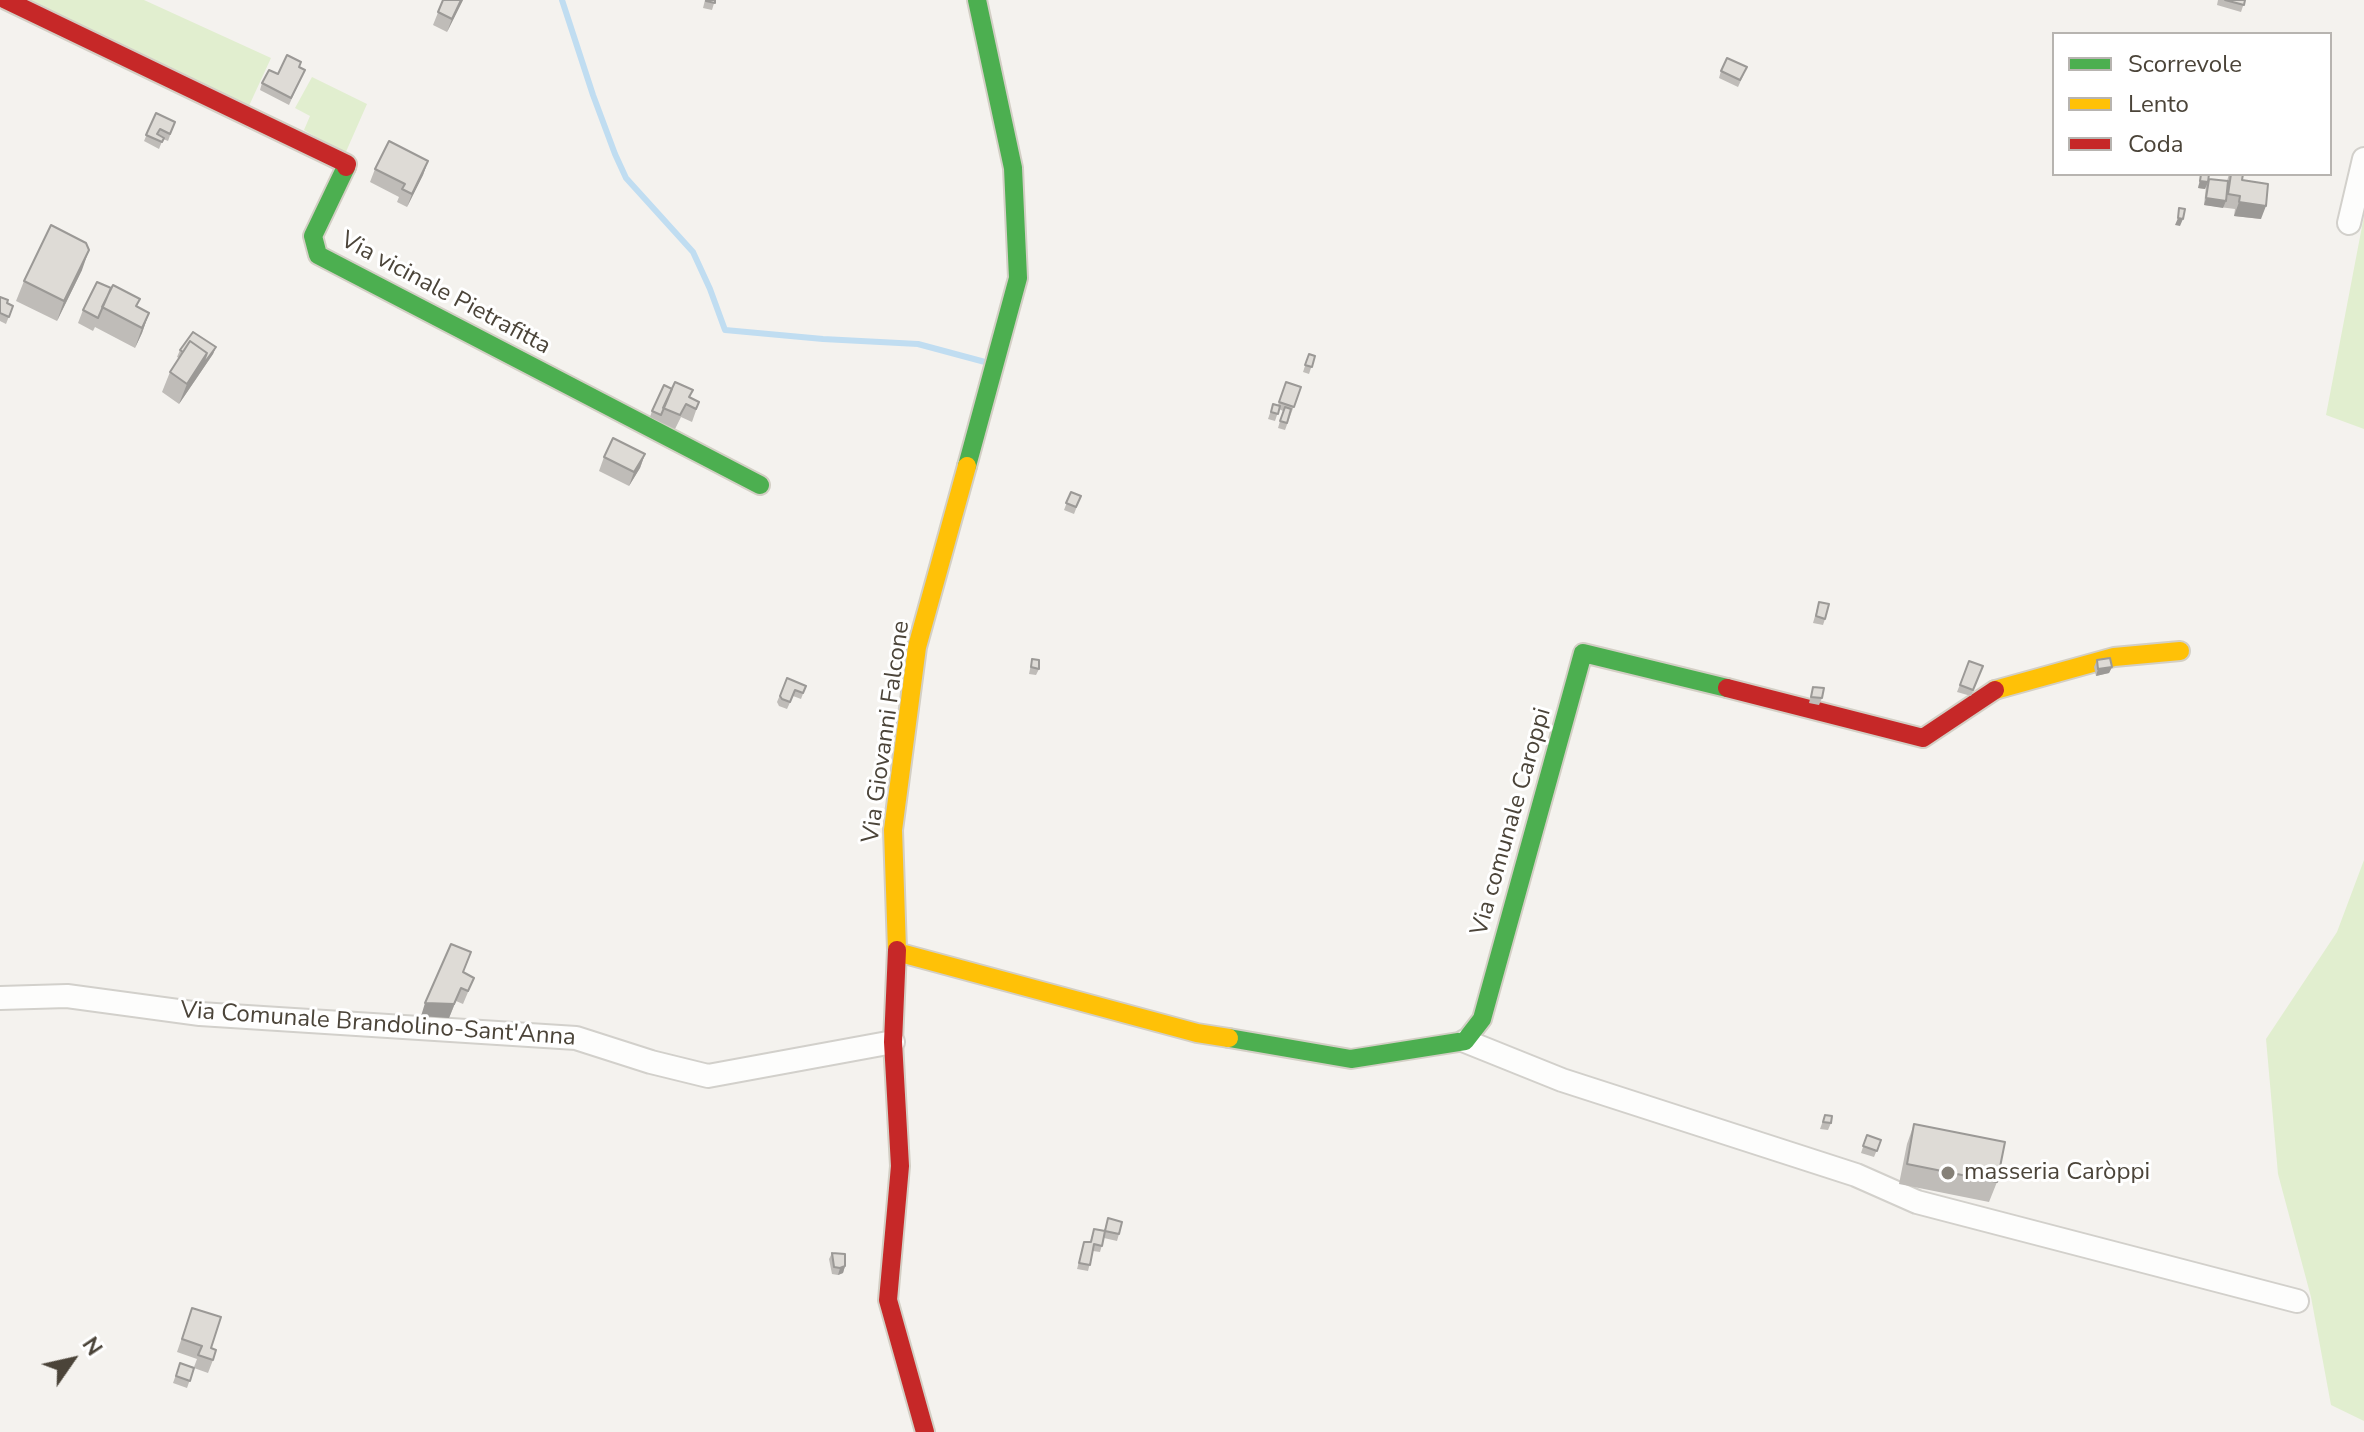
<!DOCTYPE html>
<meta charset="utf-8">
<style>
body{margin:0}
#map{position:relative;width:2364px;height:1432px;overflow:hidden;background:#f4f2ee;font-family:"Nunito Sans",sans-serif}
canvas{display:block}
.legend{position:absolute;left:2052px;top:32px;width:280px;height:144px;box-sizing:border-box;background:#fff;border:2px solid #b7b4b0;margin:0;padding:10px 14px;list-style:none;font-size:24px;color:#4b4439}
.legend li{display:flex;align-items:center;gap:16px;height:40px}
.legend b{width:40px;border:2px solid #b7b4b0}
.north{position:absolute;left:32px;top:1320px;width:80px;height:80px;-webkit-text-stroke:6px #fff;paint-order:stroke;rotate:56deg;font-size:22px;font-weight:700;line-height:32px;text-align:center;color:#4b4439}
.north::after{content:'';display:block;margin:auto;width:28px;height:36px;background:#4b4439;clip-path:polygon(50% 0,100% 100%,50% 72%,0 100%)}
</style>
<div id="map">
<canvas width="2364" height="1432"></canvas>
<ul class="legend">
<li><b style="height:10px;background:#4caf50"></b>Scorrevole</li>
<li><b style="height:10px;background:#ffc107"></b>Lento</li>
<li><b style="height:10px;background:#c62828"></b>Coda</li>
</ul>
<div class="north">N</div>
</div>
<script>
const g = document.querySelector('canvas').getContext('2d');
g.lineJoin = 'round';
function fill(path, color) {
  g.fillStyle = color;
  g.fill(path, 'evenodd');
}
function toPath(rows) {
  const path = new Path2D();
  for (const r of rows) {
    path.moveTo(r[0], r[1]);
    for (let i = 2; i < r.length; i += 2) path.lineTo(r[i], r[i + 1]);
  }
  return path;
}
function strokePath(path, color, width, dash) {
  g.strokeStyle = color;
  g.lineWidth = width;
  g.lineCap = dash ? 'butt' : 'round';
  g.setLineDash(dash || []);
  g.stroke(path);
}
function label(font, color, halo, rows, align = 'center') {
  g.font = font + ' "Nunito Sans",sans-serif';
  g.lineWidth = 6;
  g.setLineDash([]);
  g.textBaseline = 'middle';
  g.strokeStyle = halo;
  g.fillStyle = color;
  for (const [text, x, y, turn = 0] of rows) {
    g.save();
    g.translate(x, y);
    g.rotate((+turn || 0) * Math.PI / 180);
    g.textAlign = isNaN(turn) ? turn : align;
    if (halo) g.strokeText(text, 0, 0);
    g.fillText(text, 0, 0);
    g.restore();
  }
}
fill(toPath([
 [19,0,144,0,271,58,248,108],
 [312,77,367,104,345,154,304,130,310,116,295,108],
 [2364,216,2364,429,2326,415],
 [2364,860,2364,1421,2331,1405,2311,1297,2278,1174,2266,1039,2337,932]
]), '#e1eecf');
strokePath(toPath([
 [562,0,593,95,615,154,626,178,693,252,710,289,725,330,823,339,918,344,985,362]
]), '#c0ddf1', 6);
const street = toPath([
 [2349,223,2364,159],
 [0,998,67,996,200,1014,576,1038,651,1062,708,1076,893,1042],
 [1465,1041,1562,1080,1856,1175,1917,1202,2297,1301]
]);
const fast = toPath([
 [346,167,313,236,318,255,760,485],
 [967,466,1018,278,1013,168,977,0],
 [1229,1038,1351,1059,1465,1041,1482,1019,1583,653,1727,688]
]);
const slow = toPath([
 [1995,690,2114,657,2180,651],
 [897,950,893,830,917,647,967,466],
 [897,952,1197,1033,1229,1038]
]);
const jam = toPath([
 [6,0,347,164,346,167],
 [1727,688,1923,738,1995,690],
 [897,950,893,1042,900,1166,888,1300,925,1432]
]);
strokePath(street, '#d2d0cb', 26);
strokePath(fast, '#d3cfc5', 22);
strokePath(slow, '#d3cfc5', 22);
strokePath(jam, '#d3cfc5', 22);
strokePath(street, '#fdfdfc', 22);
strokePath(fast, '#4caf50', 18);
strokePath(slow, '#ffc107', 18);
strokePath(jam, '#c62828', 18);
fill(toPath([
 [443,0,463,0,447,32,433,25],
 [705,0,715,0,712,10,703,8],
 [2218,0,2245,0,2241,12,2217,5],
 [301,62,299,67,302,76,289,105,260,90,262,83],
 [1721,71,1744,74,1738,87,1719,78],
 [156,113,175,122,168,141,163,139,159,149,144,141],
 [428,161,423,175,407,207,397,202,399,197,370,182,375,169],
 [2201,174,2208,181,2227,181,2229,174,2243,174,2242,179,2261,219,2234,216,2235,209,2204,205,2206,186,2205,189,2198,188],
 [82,270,57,321,16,301,24,281],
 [0,297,7,303,13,306,6,324,0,321],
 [140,299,137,306,149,313,142,333,135,348,95,327,93,331,78,323,83,310],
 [216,347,213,354,179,404,162,392,170,372,179,358,177,357,180,350],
 [1309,354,1315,356,1309,374,1303,372],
 [1286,382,1301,387,1285,430,1278,428,1283,411,1279,409,1275,421,1268,419,1273,404,1278,405],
 [690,397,699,402,692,422,681,417,675,429,650,417,652,411],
 [645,454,640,468,629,486,599,471,604,457],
 [1071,492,1081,496,1074,514,1064,510],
 [1819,602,1825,619,1823,625,1813,623],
 [1032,659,1039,669,1036,675,1029,674],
 [2097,660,2112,667,2109,673,2096,676,2094,667],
 [1969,661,1983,666,1971,696,1957,692],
 [787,678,806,686,801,699,793,696,787,709,779,706,777,702],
 [1813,687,1822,698,1819,705,1809,703],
 [463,973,474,978,463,1004,456,1001,449,1018,421,1016],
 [1825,1115,1831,1123,1828,1130,1820,1129],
 [1914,1124,1997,1182,1989,1202,1899,1184,1907,1144],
 [1867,1135,1881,1140,1874,1157,1861,1153],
 [1108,1218,1119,1234,1117,1241,1104,1238,1100,1252,1093,1251,1088,1271,1077,1269,1084,1242,1090,1242,1094,1229,1104,1231],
 [832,1253,845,1266,843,1273,838,1275,832,1274,829,1259],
 [192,1308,211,1348,213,1360,208,1373,194,1368,187,1388,173,1383,180,1363,194,1367,197,1359,177,1352]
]), '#bfbcb8');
fill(toPath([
 [461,0,463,0,447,32,452,19],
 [428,161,423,175,407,207,412,194],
 [2200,181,2208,182,2205,189,2198,188],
 [2206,198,2226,201,2223,208,2204,205],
 [2239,202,2266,206,2261,219,2234,216],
 [2178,218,2183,219,2180,226,2175,225],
 [89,250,82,270,57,321,64,301],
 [149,313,142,333,135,348,142,328],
 [216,347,213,354,179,404,187,384,207,353],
 [645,454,640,468,629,486,634,472],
 [2112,667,2109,673,2096,676,2098,669],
 [461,988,449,1018,421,1016,425,1003],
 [845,1266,843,1273,838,1275,840,1268]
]), '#9b9996');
const building = toPath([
 [443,0,461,0,452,19,438,12,443,0],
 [706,0,715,0,715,3,706,1,706,0],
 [2225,0,2245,0,2244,5,2225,0],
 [287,55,301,62,299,67,305,70,291,98,262,83,269,70,278,74,287,55],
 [1727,58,1747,67,1740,80,1721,71,1727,58],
 [156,113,175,122,170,134,160,129,157,134,164,138,162,142,146,135,156,113],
 [389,141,428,161,412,194,402,189,405,184,375,169,389,141],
 [2201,174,2209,174,2208,182,2200,181,2201,174],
 [2231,174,2243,174,2242,180,2268,184,2266,206,2239,202,2240,196,2228,194,2231,174],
 [2209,179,2228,181,2226,201,2206,198,2209,179],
 [2179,208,2185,209,2183,219,2178,218,2179,208],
 [51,225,86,243,89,250,64,301,24,281,51,225],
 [97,282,111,288,98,318,83,310,97,282],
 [113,285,140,299,136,306,149,313,142,328,102,307,113,285],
 [0,297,8,300,7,303,13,306,9,317,0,313,0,297],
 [193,332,216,347,202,366,207,353,190,341,183,352,180,350,193,332],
 [190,341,207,353,187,384,170,372,190,341],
 [1309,354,1315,356,1312,367,1305,365,1309,354],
 [675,382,693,390,689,397,699,402,696,409,686,404,680,415,663,408,675,382],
 [1286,382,1301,387,1294,407,1279,402,1286,382],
 [664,385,672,389,661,415,652,411,664,385],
 [1273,404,1280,406,1278,414,1271,412,1273,404],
 [1285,407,1291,409,1287,423,1280,421,1285,407],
 [613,438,645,454,634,472,604,457,613,438],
 [1071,492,1081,496,1076,507,1066,503,1071,492],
 [1819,602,1829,604,1825,619,1816,616,1819,602],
 [2110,658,2112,667,2098,669,2097,660,2110,658],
 [1032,659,1039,660,1039,669,1031,667,1032,659],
 [1969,661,1983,666,1973,690,1960,685,1969,661],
 [787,678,806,686,803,693,795,690,790,702,782,699,780,696,787,678],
 [1813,687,1824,688,1822,698,1811,697,1813,687],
 [451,944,471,952,463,972,474,978,468,991,461,988,454,1004,425,1003,451,944],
 [1825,1115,1832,1116,1831,1123,1823,1122,1825,1115],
 [1914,1124,2005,1142,1997,1182,1907,1164,1914,1124],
 [1867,1135,1881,1140,1877,1151,1863,1146,1867,1135],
 [1108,1218,1122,1222,1119,1234,1105,1231,1108,1218],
 [1094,1229,1105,1231,1102,1246,1094,1244,1090,1265,1079,1263,1084,1242,1091,1242,1094,1229],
 [832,1253,845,1254,845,1266,840,1268,834,1267,832,1253],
 [192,1308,221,1317,211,1348,216,1350,213,1360,198,1355,202,1346,182,1339,192,1308],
 [180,1363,194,1368,190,1381,176,1376,180,1363]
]);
fill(building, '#dedbd6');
strokePath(building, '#9b9996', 2);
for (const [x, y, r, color] of [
 [1948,1173,8,"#868178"]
]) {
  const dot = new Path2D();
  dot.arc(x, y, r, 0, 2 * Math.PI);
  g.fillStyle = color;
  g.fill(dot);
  strokePath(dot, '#fff', 3);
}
label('24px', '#4b4439', '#fff', [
 ["Via vicinale Pietrafitta",445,294,28],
 ["Via Giovanni Falcone",887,732,-82],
 ["Via comunale Caroppi",1512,822,-74],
 ["Via Comunale Brandolino-Sant'Anna",378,1025,4]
]);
label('24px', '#4b4439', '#fff', [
 ["masseria Caròppi",1964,1173]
], 'left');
</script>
